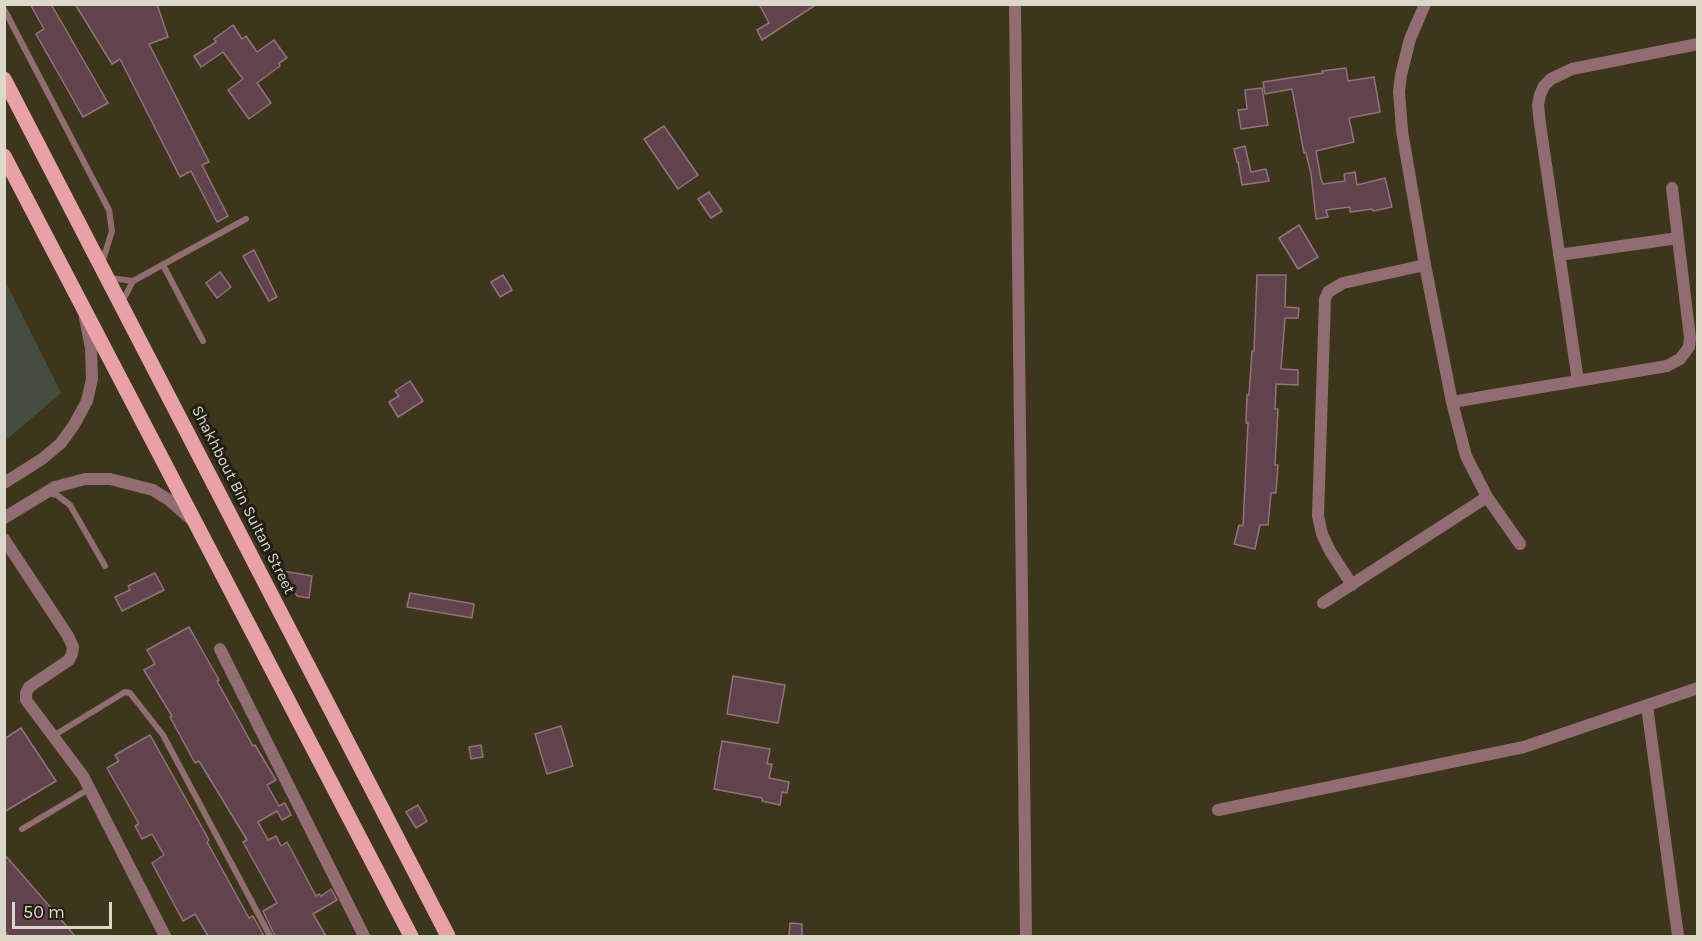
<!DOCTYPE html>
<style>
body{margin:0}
#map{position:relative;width:1702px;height:941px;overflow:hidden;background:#3d361c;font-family:Karla,sans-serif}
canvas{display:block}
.frame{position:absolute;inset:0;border:6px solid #dcd8c9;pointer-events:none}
.scale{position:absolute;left:12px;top:902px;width:100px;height:27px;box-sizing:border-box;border:3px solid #dcd8c9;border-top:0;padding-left:8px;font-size:18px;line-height:21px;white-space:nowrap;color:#dcd8c9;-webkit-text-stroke:4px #211e13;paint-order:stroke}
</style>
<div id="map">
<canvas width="1702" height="941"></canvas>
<div class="frame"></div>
<div class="scale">50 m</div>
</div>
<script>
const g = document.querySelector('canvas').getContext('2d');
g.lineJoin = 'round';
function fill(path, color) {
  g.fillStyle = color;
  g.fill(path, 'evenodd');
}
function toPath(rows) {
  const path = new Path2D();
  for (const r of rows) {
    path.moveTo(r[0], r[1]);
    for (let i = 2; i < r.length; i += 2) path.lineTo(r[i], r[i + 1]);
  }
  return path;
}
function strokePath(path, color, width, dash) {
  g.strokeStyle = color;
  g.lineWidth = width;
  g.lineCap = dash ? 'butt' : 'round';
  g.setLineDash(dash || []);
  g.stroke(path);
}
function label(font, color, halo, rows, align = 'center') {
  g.font = font + ' Karla,sans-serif';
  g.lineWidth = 6;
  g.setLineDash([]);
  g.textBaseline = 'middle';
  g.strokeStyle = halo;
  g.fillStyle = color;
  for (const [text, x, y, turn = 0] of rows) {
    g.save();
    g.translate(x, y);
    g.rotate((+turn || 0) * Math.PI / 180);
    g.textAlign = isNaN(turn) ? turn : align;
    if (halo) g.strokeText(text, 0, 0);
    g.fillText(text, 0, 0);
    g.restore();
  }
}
fill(toPath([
 [5,281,61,393,5,441,4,441]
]), '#454e3e');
const building = toPath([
 [30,4,51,4,108,103,83,117,36,34,44,29,30,4],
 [75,4,157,4,168,37,149,44,209,162,202,165,228,216,217,222,191,171,180,177,120,59,112,64,75,4],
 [759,4,817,4,762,40,757,30,769,23,759,4],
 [233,25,242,39,246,36,257,52,274,40,287,58,279,63,280,66,257,83,271,103,249,119,228,90,243,79,223,52,201,67,194,56,216,42,214,39,233,25],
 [1346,68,1348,81,1374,77,1380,112,1349,118,1354,142,1316,151,1321,179,1323,184,1345,181,1344,174,1355,172,1357,185,1385,178,1392,207,1373,211,1372,209,1350,212,1350,207,1326,210,1328,217,1316,219,1311,174,1306,153,1304,153,1292,89,1265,94,1263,82,1323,73,1322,71,1346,68],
 [1262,88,1268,125,1241,129,1238,110,1247,109,1245,90,1262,88],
 [664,126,698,175,678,189,644,139,664,126],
 [1245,146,1251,172,1266,169,1269,181,1242,185,1238,162,1237,162,1234,149,1245,146],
 [709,192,722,211,711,218,698,199,709,192],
 [1299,225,1318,257,1298,269,1279,238,1299,225],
 [254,250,277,297,269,301,243,256,254,250],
 [220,272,231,287,217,298,206,283,220,272],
 [503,275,512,290,500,297,491,282,503,275],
 [1257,275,1286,275,1285,307,1299,308,1298,318,1285,318,1281,369,1298,370,1298,385,1276,384,1275,409,1278,409,1275,465,1278,465,1276,493,1271,493,1268,525,1260,525,1255,549,1234,544,1239,525,1243,526,1248,423,1246,423,1247,395,1249,395,1252,351,1254,351,1257,275],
 [410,381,423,401,398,417,389,402,399,396,395,391,410,381],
 [283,571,312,576,309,598,297,596,283,571],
 [155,573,164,590,122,611,115,597,130,590,128,586,155,573],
 [410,593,474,604,472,618,407,607,410,593],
 [189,627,219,680,217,681,253,746,255,745,276,780,267,785,279,806,285,803,291,815,282,820,277,811,258,822,268,840,276,836,281,846,287,842,316,896,319,894,321,896,331,889,337,900,313,914,326,936,275,936,263,911,277,903,243,842,247,840,199,761,195,763,170,717,172,716,144,670,155,664,147,650,189,627],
 [733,676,785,685,778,723,727,714,733,676],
 [561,726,573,766,547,774,535,734,561,726],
 [21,728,56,781,4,812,4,739,21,728],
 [150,735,209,840,207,842,249,918,253,916,264,936,208,936,195,914,183,921,152,863,164,855,152,834,142,839,135,826,139,824,107,768,119,761,115,755,150,735],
 [722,741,770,749,767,764,772,764,769,778,789,782,787,793,782,792,780,805,762,801,762,798,714,789,722,741],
 [481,745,483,757,471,759,469,747,481,745],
 [418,805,427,821,416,828,406,812,418,805],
 [4,854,52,909,75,936,9,936,4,931,4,854],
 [790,923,802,924,802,936,789,936,790,923]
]);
fill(building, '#60434d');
strokePath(building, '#92737c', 1.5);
strokePath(toPath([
 [4,9,109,210,112,231,102,263],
 [163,265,203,341],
 [110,278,133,281],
 [122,302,133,281,246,219],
 [46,493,57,495,70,505,105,566],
 [53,736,125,692,130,693,163,735,270,936],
 [22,829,89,789]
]), '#906d70', 6);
strokePath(toPath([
 [1015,4,1026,936],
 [1425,4,1410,39,1401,75,1399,91,1402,131,1425,265,1452,402,1466,456,1487,497,1520,544],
 [1559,255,1678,238],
 [1578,381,1540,124,1538,105,1540,95,1544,86,1551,79,1572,69,1698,44],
 [1452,402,1667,366,1680,359,1689,347,1690,338,1672,188],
 [4,539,68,636,73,647,72,654,69,660,29,687,26,693,26,700,83,776,165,936],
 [1352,585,1330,551,1322,534,1318,516,1325,299,1328,292,1343,283,1425,265],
 [1323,603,1487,497],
 [220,649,364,936]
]), '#906d70', 12);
strokePath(toPath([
 [4,483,42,459,61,443,74,425,87,401,92,379,91,348,85,318],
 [4,518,55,487,85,479,110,479,153,490,169,500,192,520],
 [1647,706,1678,936],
 [1218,810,1524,747,1698,688]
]), '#906d70', 12);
strokePath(toPath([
 [4,79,448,936],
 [4,156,411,936]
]), '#e9a1a8', 15);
label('16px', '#dcd8c9', '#211e13', [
 ["Shakhbout Bin Sultan Street",243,500,63]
]);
</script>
